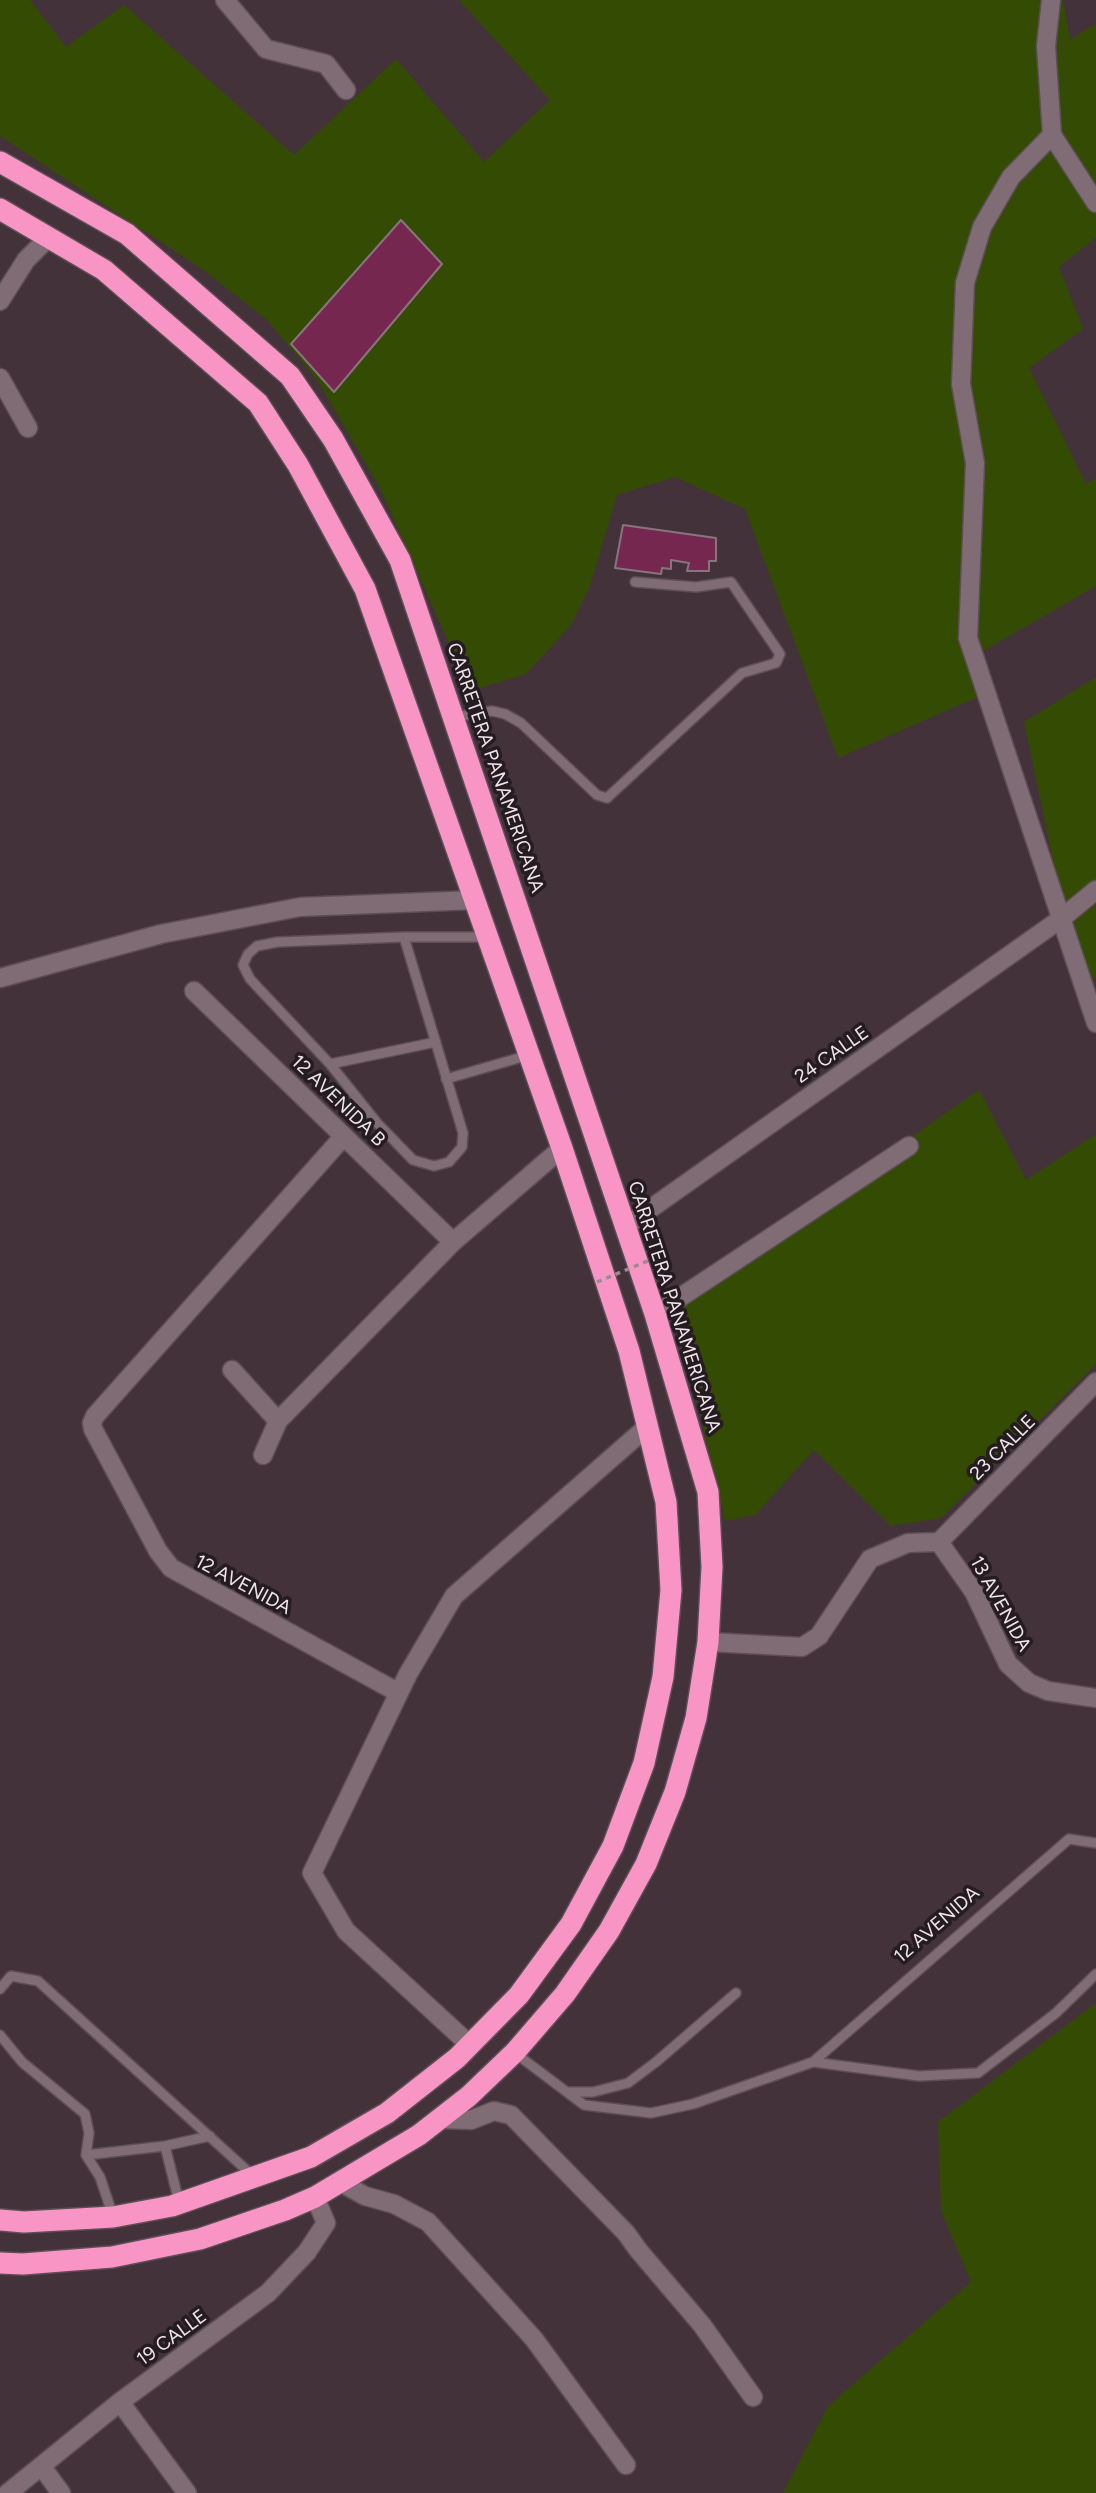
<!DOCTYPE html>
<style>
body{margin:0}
canvas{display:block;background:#433239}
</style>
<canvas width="1096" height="2493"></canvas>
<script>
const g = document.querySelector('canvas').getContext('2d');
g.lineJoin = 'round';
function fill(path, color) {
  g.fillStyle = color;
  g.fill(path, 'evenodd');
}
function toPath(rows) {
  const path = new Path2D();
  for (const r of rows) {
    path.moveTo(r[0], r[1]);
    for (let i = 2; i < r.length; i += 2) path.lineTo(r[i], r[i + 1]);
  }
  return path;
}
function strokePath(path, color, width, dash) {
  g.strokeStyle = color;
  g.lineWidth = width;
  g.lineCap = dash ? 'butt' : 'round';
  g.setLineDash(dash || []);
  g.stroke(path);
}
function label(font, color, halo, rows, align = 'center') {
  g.font = font + ' Figtree,sans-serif';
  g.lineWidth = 7;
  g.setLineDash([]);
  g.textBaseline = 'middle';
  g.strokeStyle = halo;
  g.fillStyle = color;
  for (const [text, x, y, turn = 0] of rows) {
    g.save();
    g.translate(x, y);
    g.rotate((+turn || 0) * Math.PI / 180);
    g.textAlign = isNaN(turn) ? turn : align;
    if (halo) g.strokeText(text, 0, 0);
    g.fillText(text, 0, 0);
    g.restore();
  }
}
fill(toPath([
 [0,0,30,0,66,47,124,5,294,155,396,59,484,162,550,100,459,0,1063,0,1070,40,1096,23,1096,237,1059,267,1083,329,1029,368,1086,484,1096,478,1096,586,966,661,980,696,838,758,745,509,675,477,617,495,590,586,571,625,526,674,470,691,381,490,318,381,266,319,202,269,0,136],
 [1096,677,1096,977,1080,988,1024,722],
 [979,1090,1026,1180,1096,1134,1096,1364,941,1518,891,1526,814,1450,755,1515,725,1521,674,1303],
 [1096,2003,1096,2493,783,2493,828,2406,971,2282,941,2211,938,2122]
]), '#344b04');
const building = toPath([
 [401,220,442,264,334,392,291,344,401,220],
 [623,525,716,538,716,561,709,561,709,571,687,571,689,563,671,560,671,569,662,568,661,574,615,568,623,525]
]);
fill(building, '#752750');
strokePath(building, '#89747d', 2);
const lane = toPath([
 [454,717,492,711,505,714,521,723,597,795,607,798,742,673,776,663,780,654,731,582,696,587,635,582],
 [436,1042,330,1064,250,979,243,965,248,954,257,946,278,942,404,937,486,937],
 [330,1064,378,1124,413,1160,434,1166,449,1162,462,1147,463,1133,404,937],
 [446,1079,529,1055],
 [0,1989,11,1976,38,1981,252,2175],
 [0,2035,22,2062,85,2114,89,2133,86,2155,100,2177,113,2216],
 [515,2053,584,2105,651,2113,693,2104,813,2062,1069,1839,1096,1843],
 [813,2062,919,2076,978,2073,1056,2013,1096,1974],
 [567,2092,593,2092,628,2083,656,2062,736,1993],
 [165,2146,179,2202],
 [86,2155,165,2146,210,2136]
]);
const street = toPath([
 [225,0,266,49,326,64,346,90],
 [1051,0,1046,46,1052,135,1096,203],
 [1052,135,1011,177,982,227,965,283,961,384,975,463,968,638,1096,1023],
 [0,301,26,260,48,238],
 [0,378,28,428],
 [0,978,161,934,300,907,475,900],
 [194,991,453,1242],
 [344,1136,95,1416,92,1423,93,1429,158,1551,171,1568,399,1693],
 [626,1226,1062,918,1096,890],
 [655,1314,909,1146],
 [232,1370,278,1421],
 [263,1455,278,1421,453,1242,562,1148],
 [939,1542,1096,1382],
 [708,1642,802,1647,819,1636,870,1559,908,1543,939,1542,974,1592,1008,1664,1029,1683,1048,1691,1096,1698],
 [470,2045,346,1931,312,1873,408,1674,454,1596,648,1426],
 [439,2119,471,2120,494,2111,511,2115,626,2233,639,2251,702,2325,753,2397],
 [340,2182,365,2196,394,2204,428,2222,534,2339,626,2465],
 [120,2402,187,2493],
 [42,2467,61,2493],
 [8,2493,120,2402,268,2293,307,2252,326,2223,315,2197]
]);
const highway = toPath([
 [0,162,127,234,290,376,333,439,400,560,655,1314,708,1492,712,1567,708,1642,696,1718,675,1792,646,1864,609,1931,565,1994,515,2052,469,2096,419,2135,315,2197,285,2210,200,2239,112,2257,23,2264,0,2263],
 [0,209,104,270,258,403,298,465,365,589,562,1148,629,1351,666,1502,671,1590,663,1677,644,1763,613,1846,571,1924,519,1995,457,2058,387,2113,311,2157,172,2206,113,2217,24,2222,0,2220]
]);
strokePath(lane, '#5d4e55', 12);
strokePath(street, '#5d4e55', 21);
strokePath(highway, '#5d4e55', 24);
strokePath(lane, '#806c74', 9);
strokePath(street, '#806c74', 18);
strokePath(highway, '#f995c4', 21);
strokePath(toPath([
 [597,1282,650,1260]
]), '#9a8b91', 3.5, [5, 5]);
label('19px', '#f0e4e9', '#241c20', [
 ["CARRETERA PANAMERICANA",495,768,71],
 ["24 CALLE",832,1055,-35],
 ["12 AVENIDA B",338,1101,44],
 ["CARRETERA PANAMERICANA",674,1307,72],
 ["23 CALLE",1003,1448,-45],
 ["12 AVENIDA",243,1585,28],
 ["13 AVENIDA",1000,1604,61],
 ["12 AVENIDA",937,1925,-41],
 ["19 CALLE",172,2338,-36]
]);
</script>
